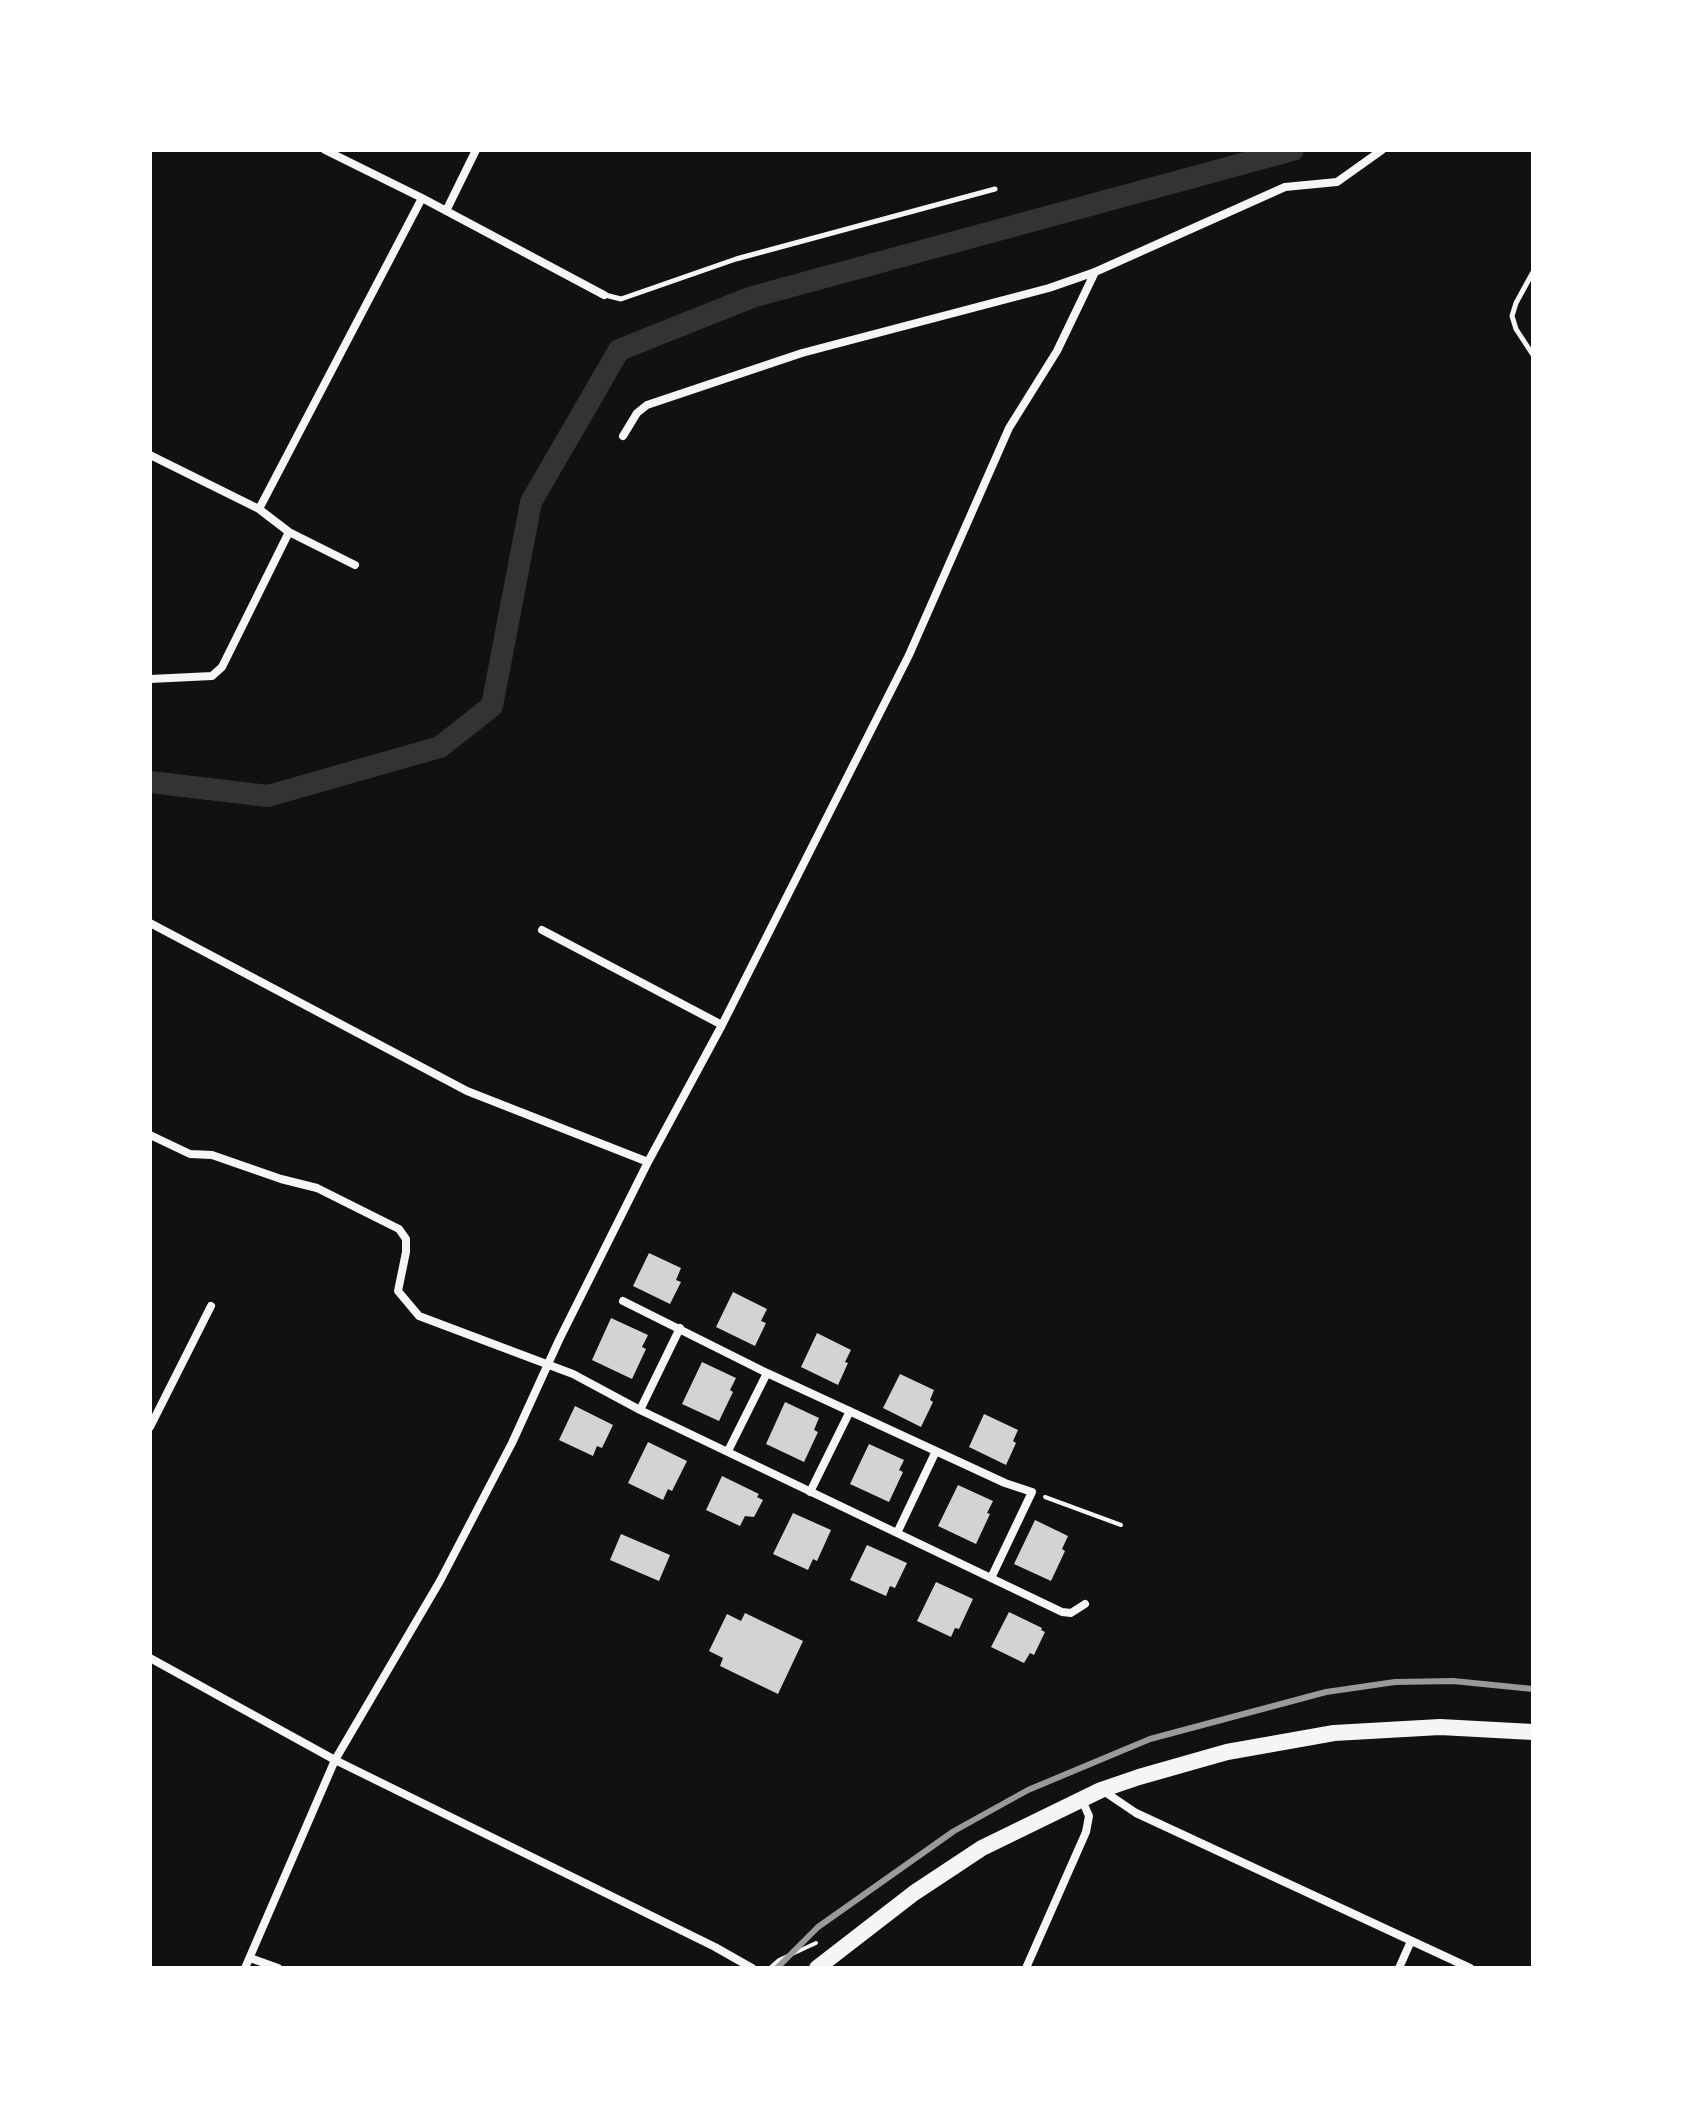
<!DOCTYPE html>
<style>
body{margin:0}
#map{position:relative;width:1683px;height:2118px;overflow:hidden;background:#111;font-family:Quicksand,sans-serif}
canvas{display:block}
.frame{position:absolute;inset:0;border:152px solid #fff;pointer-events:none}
</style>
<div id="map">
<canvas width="1683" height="2118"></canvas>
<div class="frame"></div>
</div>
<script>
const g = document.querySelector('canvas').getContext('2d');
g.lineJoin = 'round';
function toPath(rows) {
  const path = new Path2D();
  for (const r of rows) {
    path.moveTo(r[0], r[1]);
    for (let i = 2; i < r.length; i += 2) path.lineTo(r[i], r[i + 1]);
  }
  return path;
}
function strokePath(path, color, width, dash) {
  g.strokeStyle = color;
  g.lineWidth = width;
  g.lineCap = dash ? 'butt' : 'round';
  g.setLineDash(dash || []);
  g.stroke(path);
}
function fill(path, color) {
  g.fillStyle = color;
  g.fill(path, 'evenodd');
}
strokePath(toPath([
 [150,782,268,796,440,747,492,706,531,502,619,350,752,297,1293,150]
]), '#333', 22);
fill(toPath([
 [649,1253,681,1268,676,1280,681,1282,670,1304,633,1286],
 [733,1292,767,1309,761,1321,766,1323,755,1346,716,1327],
 [611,1318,648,1335,642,1347,646,1349,632,1379,592,1360],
 [817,1333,851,1350,845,1362,848,1363,838,1385,801,1367],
 [702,1362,736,1378,730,1390,733,1392,719,1421,682,1404],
 [900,1374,934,1390,930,1400,933,1402,921,1427,883,1408],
 [785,1402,819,1418,814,1430,818,1432,804,1462,766,1444],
 [575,1406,613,1425,602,1448,597,1446,593,1456,559,1440],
 [984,1414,1018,1430,1013,1441,1016,1443,1006,1465,969,1447],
 [648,1442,687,1461,672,1491,668,1489,663,1500,628,1483],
 [869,1444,904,1460,899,1470,903,1472,889,1502,850,1484],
 [722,1476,759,1494,757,1497,763,1500,754,1517,745,1516,740,1526,706,1510],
 [958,1485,993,1501,987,1513,990,1514,976,1544,938,1526],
 [793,1513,831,1530,817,1561,813,1559,808,1570,773,1554],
 [1035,1520,1068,1536,1062,1549,1065,1551,1051,1581,1014,1564],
 [621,1534,670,1555,659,1581,610,1560],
 [867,1545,907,1563,895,1588,890,1586,886,1596,850,1580],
 [936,1582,973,1599,959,1629,955,1628,951,1637,917,1621],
 [1009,1612,1042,1628,1041,1630,1045,1632,1034,1655,1030,1653,1024,1663,991,1647],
 [745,1613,803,1641,778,1694,720,1666,723,1658,709,1651,727,1614,741,1621]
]), '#d3d3d3');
strokePath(toPath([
 [1045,1497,1121,1525],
 [770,1968,779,1960,816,1943]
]), '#f5f5f5', 4);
strokePath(toPath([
 [1533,272,1516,303,1512,316,1516,329,1533,355],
 [605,295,621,299,736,259,995,189]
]), '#f5f5f5', 5);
strokePath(toPath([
 [325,150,422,198,604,295],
 [446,211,476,150],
 [623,436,637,413,647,405,802,353,1049,288,1095,272,1285,187,1337,182,1382,150],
 [150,455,259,509,289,532,355,565],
 [259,509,422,198],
 [150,679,212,676,222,667,289,532],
 [150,923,467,1091,648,1162],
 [542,930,722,1025],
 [150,1135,190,1154,212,1155,281,1179,317,1188,399,1229,406,1239,406,1252,398,1291,419,1316,573,1374,640,1410,1062,1612,1071,1613,1085,1604],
 [623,1301,767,1373,1005,1483,1032,1492,991,1578],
 [640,1410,680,1328],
 [150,1427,211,1306],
 [728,1451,767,1373],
 [810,1492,850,1411],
 [897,1533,936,1451],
 [150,1658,335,1760,715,1947,752,1968],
 [1102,1790,1136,1813,1470,1968],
 [250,1958,278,1968],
 [245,1968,335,1760,440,1581,512,1443,559,1340,648,1162,722,1025,909,655,1009,428,1057,351,1095,272],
 [1026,1968,1086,1832,1089,1816,1082,1800],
 [1399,1968,1411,1941]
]), '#f5f5f5', 8);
strokePath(toPath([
 [817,1968,914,1893,982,1848,1101,1790,1139,1777,1227,1752,1334,1733,1440,1727,1533,1732]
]), '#f5f5f5', 16);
strokePath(toPath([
 [777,1968,818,1927,954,1831,1028,1790,1150,1739,1326,1692,1395,1682,1453,1681,1533,1689]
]), '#9a9a9a', 6);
</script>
